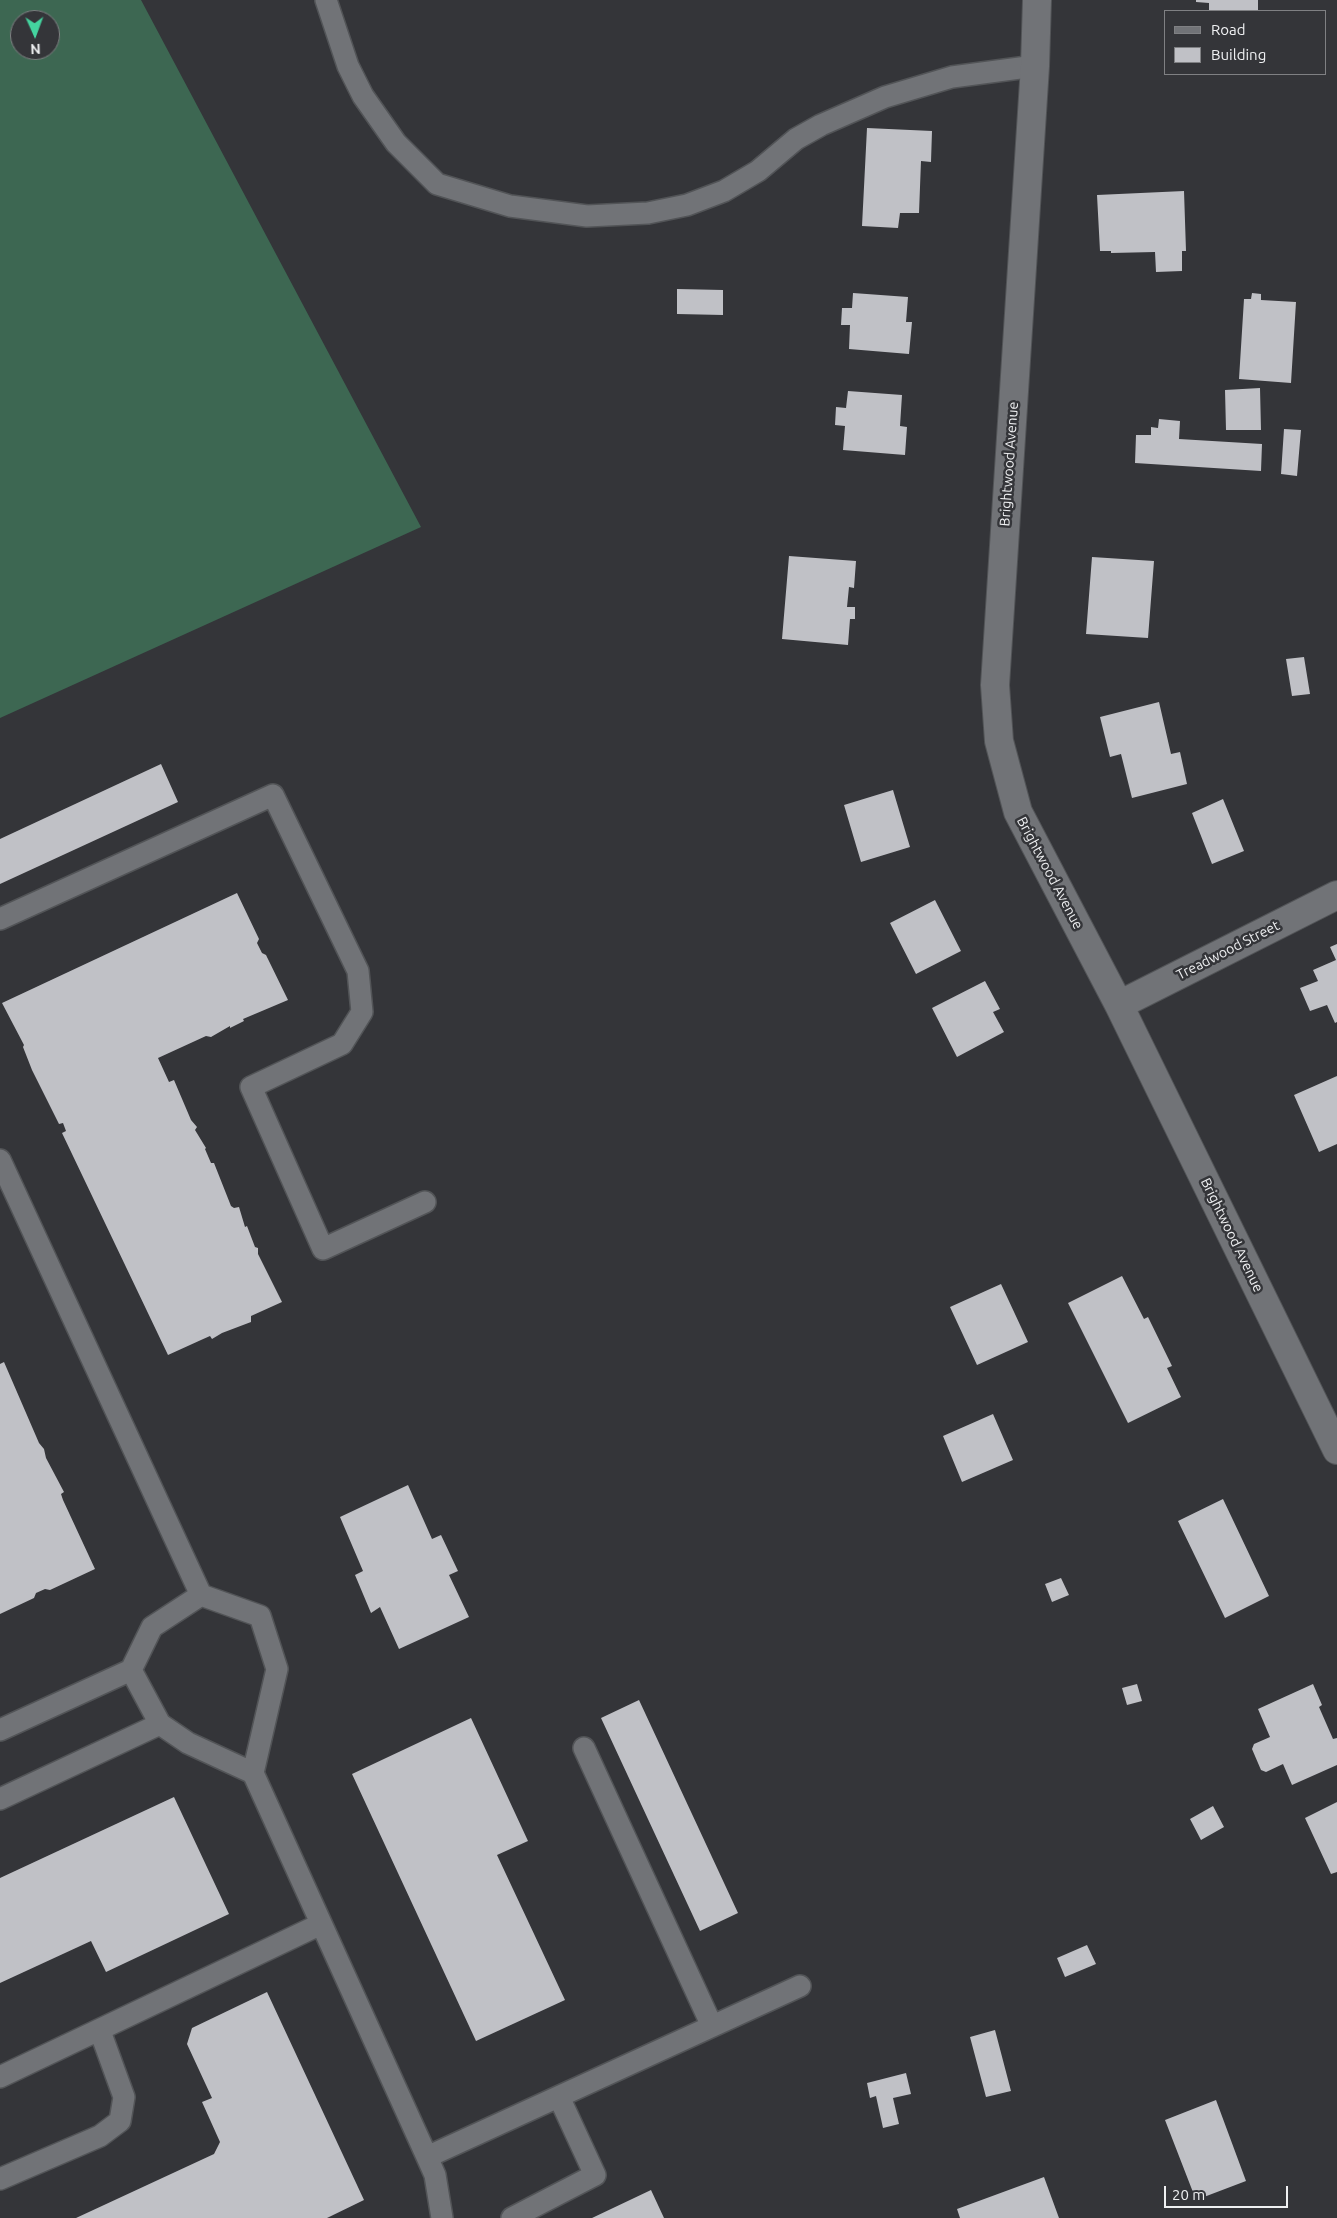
<!DOCTYPE html>
<style>
body{margin:0}
#map{position:relative;width:1337px;height:2218px;overflow:hidden;background:#343539;font-family:Ubuntu,sans-serif}
canvas{display:block}
.legend{position:absolute;left:1164px;top:10px;width:162px;height:65px;box-sizing:border-box;background:#343539;border:1px solid #7f8083;margin:0;padding:6px 9px;list-style:none;font-size:15px;color:#eff0f2}
.legend li{display:flex;align-items:center;gap:10px;height:25px}
.legend b{width:25px;border:1px solid #7f8083}
.north{position:absolute;left:10px;top:10px;width:50px;height:50px;box-sizing:border-box;background:#343539;border:1px solid #7f8083;border-radius:50%;rotate:178deg;font-size:14px;font-weight:700;line-height:20px;text-align:center;color:#eff0f2}
.north::after{content:'';display:block;margin:auto;width:18px;height:22px;background:#44d49f;clip-path:polygon(50% 0,100% 100%,50% 72%,0 100%)}
.scale{position:absolute;left:1164px;top:2186px;width:124px;height:22px;box-sizing:border-box;border:2px solid #eff0f2;border-top:0;padding-left:6px;font-size:15px;line-height:18px;white-space:nowrap;color:#eff0f2;-webkit-text-stroke:4px #343539;paint-order:stroke}
</style>
<div id="map">
<canvas width="1337" height="2218"></canvas>
<ul class="legend">
<li><b style="height:6px;background:#717377"></b>Road</li>
<li><b style="height:14px;background:#c0c1c6"></b>Building</li>
</ul>
<div class="north">N</div>
<div class="scale">20 m</div>
</div>
<script>
const g = document.querySelector('canvas').getContext('2d');
g.lineJoin = 'round';
function fill(path, color) {
  g.fillStyle = color;
  g.fill(path, 'evenodd');
}
function toPath(rows) {
  const path = new Path2D();
  for (const r of rows) {
    path.moveTo(r[0], r[1]);
    for (let i = 2; i < r.length; i += 2) path.lineTo(r[i], r[i + 1]);
  }
  return path;
}
function strokePath(path, color, width, dash) {
  g.strokeStyle = color;
  g.lineWidth = width;
  g.lineCap = dash ? 'butt' : 'round';
  g.setLineDash(dash || []);
  g.stroke(path);
}
function label(font, color, halo, rows, align = 'center') {
  g.font = font + ' Ubuntu,sans-serif';
  g.lineWidth = 5;
  g.setLineDash([]);
  g.textBaseline = 'middle';
  g.strokeStyle = halo;
  g.fillStyle = color;
  for (const [text, x, y, turn = 0] of rows) {
    g.save();
    g.translate(x, y);
    g.rotate((+turn || 0) * Math.PI / 180);
    g.textAlign = isNaN(turn) ? turn : align;
    if (halo) g.strokeText(text, 0, 0);
    g.fillText(text, 0, 0);
    g.restore();
  }
}
fill(toPath([
 [0,0,141,0,421,527,0,718],
 [20,20,50,20,50,50,20,50]
]), '#3d6752');
fill(toPath([
 [1196,0,1258,0,1258,11,1209,11,1209,3,1196,2],
 [867,128,932,131,931,162,921,161,919,213,900,213,898,228,862,226],
 [1184,191,1186,251,1182,251,1182,271,1156,272,1155,252,1111,253,1111,251,1100,251,1097,195],
 [677,289,723,290,723,315,677,314],
 [853,293,908,297,906,322,912,322,909,354,849,349,850,325,841,325,842,308,852,308],
 [1252,293,1261,294,1261,300,1296,302,1291,383,1239,379,1244,299,1251,299],
 [1260,388,1261,430,1226,430,1225,390],
 [848,391,902,395,900,426,907,427,905,455,843,450,845,426,835,425,836,407,846,408],
 [1159,419,1180,421,1179,439,1262,444,1261,471,1135,463,1136,435,1151,435,1151,427,1158,428],
 [1284,429,1301,430,1297,476,1281,474],
 [789,556,856,561,854,588,849,587,847,607,855,607,855,619,850,619,848,645,782,639],
 [1092,557,1154,561,1148,638,1086,634],
 [1304,657,1310,694,1292,696,1286,659],
 [1159,702,1171,754,1180,752,1187,784,1132,798,1121,754,1110,757,1100,717],
 [161,764,178,802,0,884,0,839],
 [893,790,910,847,861,862,844,805],
 [1223,799,1244,851,1212,864,1192,813],
 [237,893,259,939,257,943,262,953,266,955,288,1000,243,1019,244,1021,230,1028,230,1026,211,1037,206,1036,158,1058,169,1082,174,1080,191,1120,197,1127,195,1130,206,1148,205,1149,211,1163,214,1163,231,1206,234,1208,239,1207,245,1227,247,1226,255,1247,258,1248,258,1254,282,1302,251,1316,251,1322,222,1333,212,1339,210,1336,201,1340,168,1355,62,1133,66,1131,63,1123,59,1124,32,1070,23,1047,24,1045,2,1003],
 [935,900,961,951,916,974,890,923],
 [1337,944,1337,1022,1335,1023,1327,1005,1310,1011,1300,988,1318,981,1313,970,1336,960,1330,947],
 [985,981,1000,1009,993,1012,1004,1032,957,1057,932,1008],
 [1337,1076,1337,1144,1319,1152,1294,1095],
 [1122,1276,1144,1319,1148,1317,1172,1366,1167,1368,1181,1397,1128,1423,1068,1303],
 [1001,1284,1028,1342,977,1365,950,1307],
 [4,1362,39,1443,44,1449,46,1458,64,1492,61,1494,63,1500,95,1569,50,1590,45,1589,36,1593,34,1598,0,1614,0,1364],
 [993,1414,1013,1460,962,1482,943,1436],
 [408,1485,432,1539,441,1535,458,1571,449,1575,469,1617,399,1649,380,1607,371,1613,355,1575,363,1571,340,1517],
 [1223,1499,1269,1596,1225,1618,1178,1521],
 [1061,1578,1069,1595,1052,1602,1045,1584],
 [1137,1684,1142,1701,1127,1705,1122,1688],
 [1313,1684,1322,1705,1319,1707,1333,1739,1337,1738,1337,1765,1292,1785,1283,1764,1266,1772,1261,1770,1252,1749,1254,1744,1270,1737,1258,1709],
 [639,1700,738,1913,700,1931,601,1718],
 [471,1718,528,1841,497,1855,565,2000,476,2041,352,1774],
 [174,1797,229,1914,106,1972,91,1941,0,1983,0,1878],
 [1337,1802,1337,1872,1331,1874,1305,1818],
 [1213,1806,1224,1827,1201,1840,1190,1819],
 [1087,1945,1096,1964,1065,1977,1057,1958],
 [267,1992,364,2200,327,2218,76,2218,214,2154,220,2142,202,2102,212,2098,187,2044,192,2028],
 [995,2030,1011,2091,986,2097,970,2037],
 [906,2073,911,2094,893,2098,899,2124,883,2128,876,2096,870,2098,867,2083],
 [1216,2100,1246,2181,1196,2200,1165,2120],
 [1044,2177,1059,2218,960,2218,957,2209],
 [651,2190,664,2218,592,2218]
]), '#c0c1c6');
const service = toPath([
 [326,0,348,66,363,96,396,143,437,184,510,206,587,216,648,213,687,205,724,191,758,171,796,139,821,125,885,97,952,77,1035,66],
 [0,919,273,795,358,971,362,1012,342,1044,251,1087,323,1249,425,1202],
 [0,1160,201,1595,260,1616,277,1669,253,1773,427,2157,435,2175,442,2218],
 [131,1670,160,1724,188,1743,253,1773],
 [0,1730,131,1670,152,1627,201,1595],
 [584,1748,712,2026],
 [0,1799,160,1724],
 [0,2077,321,1924],
 [427,2157,800,1986],
 [0,2179,100,2136,120,2121,124,2097,100,2031],
 [512,2218,595,2175,559,2097]
]);
const minor = toPath([
 [1037,0,1035,66,995,685,999,741,1018,812,1119,1005,1337,1450],
 [1119,1005,1337,895]
]);
strokePath(service, '#525457', 24);
strokePath(minor, '#525457', 30);
strokePath(service, '#717377', 21);
strokePath(minor, '#717377', 28);
label('14px', '#eff0f2', '#343539', [
 ["Brightwood Avenue",1009,464,-86],
 ["Brightwood Avenue",1050,873,62],
 ["Treadwood Street",1228,950,-27],
 ["Brightwood Avenue",1232,1235,64]
]);
</script>
